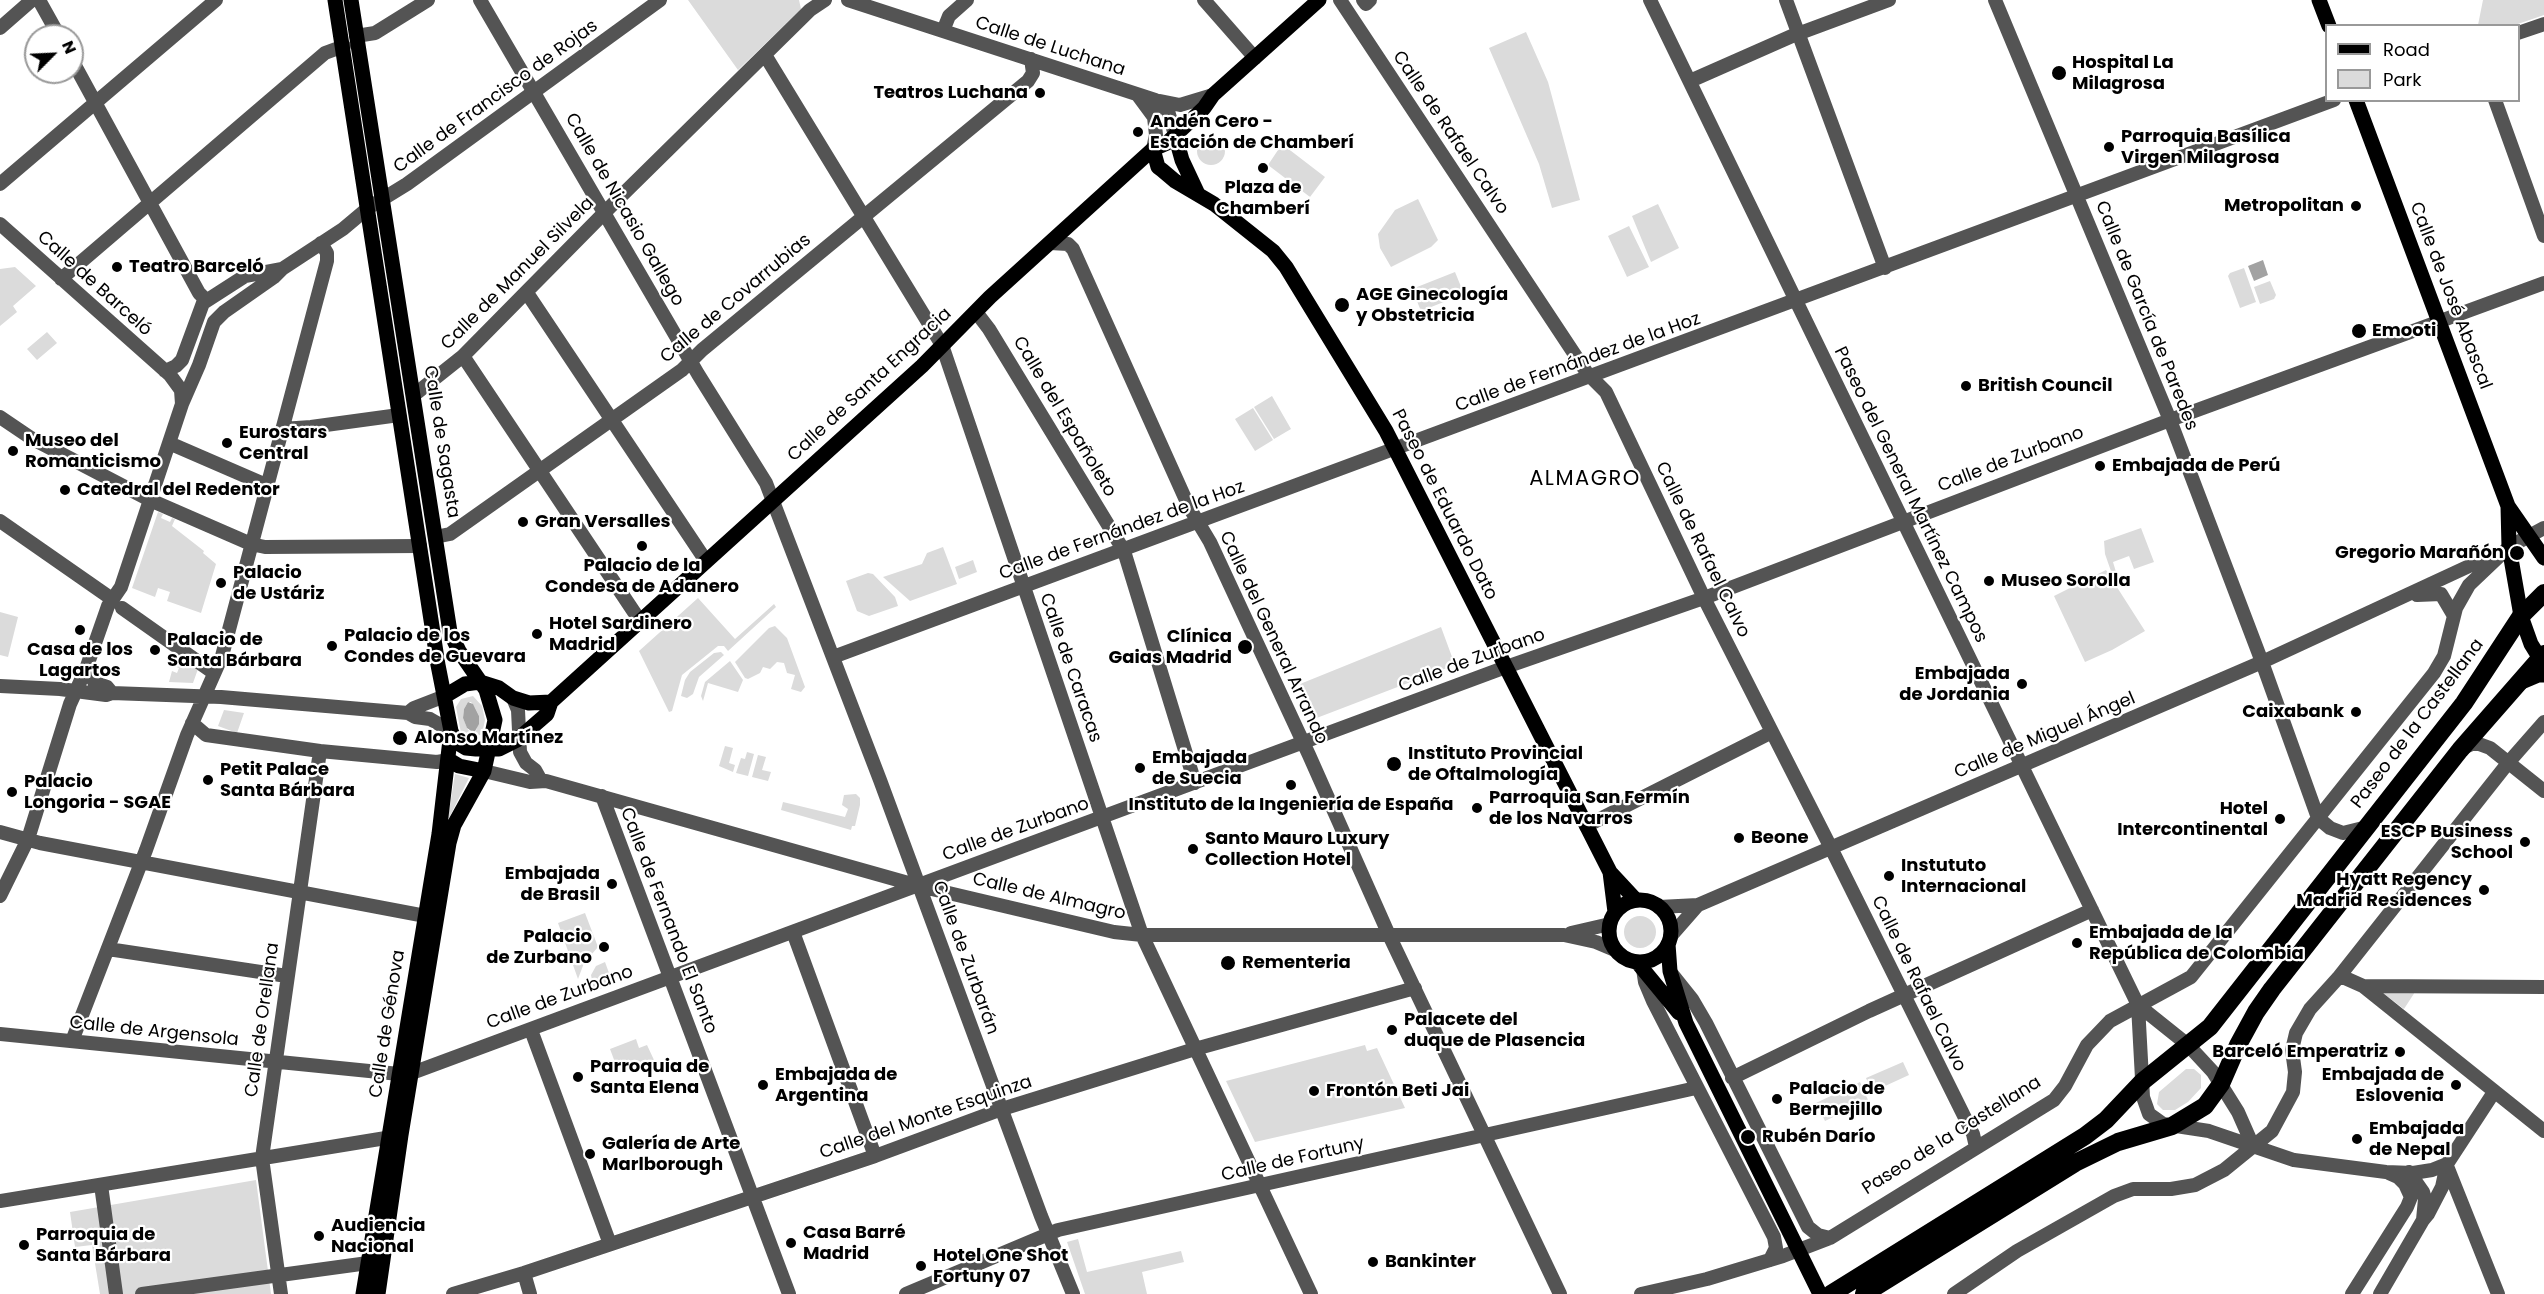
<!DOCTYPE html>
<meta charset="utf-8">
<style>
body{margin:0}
#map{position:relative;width:2544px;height:1294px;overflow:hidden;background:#fff;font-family:Poppins,sans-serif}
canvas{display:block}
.legend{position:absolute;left:2325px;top:24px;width:195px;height:78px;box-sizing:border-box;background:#fff;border:2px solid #999;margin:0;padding:8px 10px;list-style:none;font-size:18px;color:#000}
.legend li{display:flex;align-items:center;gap:12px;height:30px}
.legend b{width:30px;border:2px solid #999}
.north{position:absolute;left:24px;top:24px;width:60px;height:60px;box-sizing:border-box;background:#fff;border:2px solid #999;border-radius:50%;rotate:66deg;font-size:16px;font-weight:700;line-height:24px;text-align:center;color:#000}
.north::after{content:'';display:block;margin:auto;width:21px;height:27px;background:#000;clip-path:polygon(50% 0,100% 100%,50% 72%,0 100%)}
</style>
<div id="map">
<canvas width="2544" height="1294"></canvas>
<ul class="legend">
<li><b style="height:8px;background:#000"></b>Road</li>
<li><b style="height:16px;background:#dbdbdb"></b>Park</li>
</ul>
<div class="north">N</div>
</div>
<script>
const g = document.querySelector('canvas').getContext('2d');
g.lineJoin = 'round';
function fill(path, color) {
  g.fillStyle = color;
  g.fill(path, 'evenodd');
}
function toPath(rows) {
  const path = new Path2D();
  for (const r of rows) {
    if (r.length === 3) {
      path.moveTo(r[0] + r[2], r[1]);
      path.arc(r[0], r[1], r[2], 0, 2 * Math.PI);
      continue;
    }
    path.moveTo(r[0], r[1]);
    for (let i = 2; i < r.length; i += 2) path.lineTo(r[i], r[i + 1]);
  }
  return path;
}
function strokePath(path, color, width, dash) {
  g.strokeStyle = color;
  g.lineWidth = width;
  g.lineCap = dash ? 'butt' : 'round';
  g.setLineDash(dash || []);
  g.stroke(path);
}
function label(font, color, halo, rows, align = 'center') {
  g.font = font + ' Poppins,sans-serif';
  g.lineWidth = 4.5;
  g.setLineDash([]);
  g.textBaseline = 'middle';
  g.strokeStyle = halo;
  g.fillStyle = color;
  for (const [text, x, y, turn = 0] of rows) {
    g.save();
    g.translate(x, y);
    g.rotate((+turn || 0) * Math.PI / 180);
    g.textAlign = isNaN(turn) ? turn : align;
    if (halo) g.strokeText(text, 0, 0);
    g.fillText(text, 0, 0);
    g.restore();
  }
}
fill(toPath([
 [688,0,799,0,801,9,738,70],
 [2483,0,2544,0,2544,15,2515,25,2478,25],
 [1526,32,1548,82,1580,200,1552,208,1539,164,1489,48],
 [1211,151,14],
 [1282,144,1325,177,1310,197,1268,165],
 [1418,199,1438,240,1431,247,1391,267,1380,248,1378,234,1395,210],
 [1658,204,1679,248,1651,262,1632,216],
 [1629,226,1649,267,1627,277,1608,236],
 [15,267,36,286,13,306,17,312,0,326,0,269],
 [2244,268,2256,302,2240,308,2228,276,2230,273],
 [1455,272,1464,294,1421,311,1412,289],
 [2270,281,2276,295,2274,299,2260,304,2254,287],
 [47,332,57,343,37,360,27,349],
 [1272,396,1291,429,1274,439,1254,407],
 [1253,408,1273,440,1255,451,1235,419],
 [158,512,163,514,161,518,170,522,172,518,175,519,172,526,204,551,203,553,216,564,201,613,167,601,170,592,158,588,155,597,132,588],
 [2141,528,2154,562,2134,569,2129,556,2113,562,2116,572,2112,574,2105,554,2104,541],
 [943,547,957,584,910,601,883,577,922,564,927,553],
 [973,560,977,572,959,579,955,567],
 [2106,570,2145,631,2112,650,2085,662,2054,596],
 [868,573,873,574,895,597,898,606,869,616,857,611,846,581],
 [698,598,735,639,774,604,776,607,728,651,724,646,718,646,682,675,672,711,669,712,639,651],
 [0,612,18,617,8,657,0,655],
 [775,626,787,638,805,687,801,692,791,689,795,675,787,673,784,663,777,662,770,669,763,667,760,673,748,679,745,678,735,662,769,628],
 [1441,627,1455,665,1314,719,1300,684],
 [721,652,724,655,699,677,693,694,687,698,681,696,685,680,690,672,714,653],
 [177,655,198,669,193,683,169,682,172,671,177,673,179,668,174,666],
 [730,661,743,680,738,692,708,683,703,701,701,696,705,682],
 [473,696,482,706,485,720,482,734,471,739,461,733,456,707,461,699],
 [468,702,471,702,475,708,479,716,476,731,474,733,468,730,463,718,464,709],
 [224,710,244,713,237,733,218,726],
 [725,746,733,748,729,763,735,765,733,772,719,766],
 [747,752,754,754,748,776,736,773,741,758,745,759],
 [758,755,766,757,762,770,771,772,768,781,752,777],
 [455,774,469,778,449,818,448,818],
 [856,794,860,798,860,805,855,826,852,826,851,830,781,810,783,802,845,817,848,809,842,805,844,795],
 [585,913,598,947,584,963,578,979,558,923],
 [1640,932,16],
 [605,962,613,984,594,991,591,975,596,966],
 [2415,992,2404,1009,2383,993],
 [636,1039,639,1048,647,1045,654,1060,619,1073,610,1049],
 [1365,1045,1367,1051,1377,1048,1405,1108,1255,1142,1226,1081],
 [1903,1062,1909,1075,1872,1092,1866,1078],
 [2186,1069,2194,1069,2201,1075,2201,1088,2188,1102,2175,1110,2163,1110,2157,1104,2159,1092],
 [1860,1082,1868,1100,1825,1121,1816,1103],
 [256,1180,271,1294,100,1294,92,1245,75,1247,70,1212],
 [1078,1239,1087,1272,1181,1251,1184,1262,1142,1272,1147,1294,1085,1294,1067,1242]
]), '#dbdbdb');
fill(toPath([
 [2263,260,2268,275,2254,281,2248,266],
 [468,702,473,704,479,716,479,724,474,733,467,728,463,718,464,709]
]), '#a2a2a2');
strokePath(toPath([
 [39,0,59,36],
 [480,0,698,374,766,483,880,780,1041,1216,1073,1294],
 [848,0,1155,100,1168,111,1175,135],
 [1204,0,1255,58],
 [1340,0,1587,373,1606,392,1704,598,1831,848,1973,1134,1976,1147],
 [1363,0,1366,4,1370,0],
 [1650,0,2138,1005,2143,1097,2149,1114,2163,1124,2209,1131,2294,1160,2386,1172,2413,1173,2432,1170,2447,1164],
 [1786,0,1885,268],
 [1995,0,2170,420,2262,662,2318,818,2330,828,2343,833,2367,827],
 [0,28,32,0],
 [943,31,949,16,967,0],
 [2518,33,2544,24],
 [356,36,375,33,428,0],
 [765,55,942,345,1142,935,1311,1294],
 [72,60,199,293,206,300],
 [1690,81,1792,36,1889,0],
 [1137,94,1154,117,1156,135,1153,149],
 [2495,100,2544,236],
 [1160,101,1180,105,1213,95],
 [0,184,216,0],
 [0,224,170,375,181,390,182,404],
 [1050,243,1068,244,1073,249,1189,507,1210,542,1309,755,1389,935,1560,1294],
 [61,279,325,53,344,46],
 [527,293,706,561],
 [976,312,989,329,1124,551,1195,783],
 [463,356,640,621],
 [165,371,176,366,182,360,203,303,245,276,282,269],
 [414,395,463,356,615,202,810,10,825,0],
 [0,417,31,438,150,500,251,544,265,547,420,546],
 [282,429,311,427,399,415],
 [169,443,266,485],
 [0,521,112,599],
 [435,537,450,534,682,370,702,350,1028,81,1033,73,1031,59],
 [2417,595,2441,594,2454,616],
 [122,608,214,673],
 [833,657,2334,100],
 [86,669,95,683,107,687,112,693],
 [0,686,60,689,106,695,112,693,221,697,408,713,415,717,430,719,451,731],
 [513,698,518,710,520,752,526,763,535,770,540,779],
 [408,713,414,708,445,696],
 [192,723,206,735,320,751,437,762,449,760],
 [2461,749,2472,744,2479,744,2490,748,2544,791],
 [484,771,530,782,546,781,919,886,1114,932,1142,935,1564,935,1596,942,1615,950],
 [602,796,789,1294],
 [1586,826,1772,732],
 [0,832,40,843,436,918],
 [0,896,28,839,70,704,86,669,108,606,121,587,182,404,199,365,214,322,224,312,274,277,282,269,343,229,368,208,407,184,660,0],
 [1659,907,1698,905,2262,662,2493,555],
 [793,932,875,1156],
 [1571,933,1610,924],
 [1670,937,1698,905],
 [108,949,287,976],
 [1643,969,1645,982,1653,1001,1774,1237,1776,1248,1770,1260],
 [1672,974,1692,999,1706,1023,1808,1227,1818,1235,1830,1238],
 [2338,978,2345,978,2363,986,2544,1131],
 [2363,986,2544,987],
 [2138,1005,2188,1045,2213,1072,2238,1112,2253,1146],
 [531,1030,610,1244],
 [0,1034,399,1074,412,1073,1506,667,1704,598,2170,420,2544,283],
 [72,1041,146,850,187,735,222,656,327,261,327,253,321,243],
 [1732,1078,1869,1011,2092,910],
 [2447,1166,2498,1294],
 [101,1185,116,1294],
 [0,1201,398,1136],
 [2423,1220,2428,1214,2442,1187,2447,1164,2494,1092],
 [524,1273,530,1294],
 [142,1294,368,1263],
 [281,1294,262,1158,320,751],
 [453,1294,524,1273,875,1156,1002,1109,1195,1049,1415,988],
 [906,1294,1058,1230,1696,1088],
 [1641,1294,1707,1279,1783,1256,1830,1238,2054,1100,2065,1086,2087,1045,2110,1021,2191,977,2434,673,2444,656,2456,608,2469,585,2509,547,2544,528],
 [1954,1294,2017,1251,2114,1196,2133,1189,2171,1189,2195,1185,2224,1170,2272,1131,2293,1092,2295,1072,2292,1050,2296,1033,2310,1009,2338,978,2508,763,2544,722],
 [2352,1294,2407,1207,2411,1197,2405,1184,2398,1177,2389,1173],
 [2380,1294,2423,1220,2425,1199,2423,1192,2409,1172]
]), '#545454', 14);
strokePath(toPath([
 [335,0,438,665,451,731,439,834,363,1294],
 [351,0,450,632,459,651,486,690,495,720,484,771,454,825,449,843,401,1135,378,1294],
 [2319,0,2329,26],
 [2356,100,2508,506,2544,558],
 [1175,135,1182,160,1197,192],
 [1153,149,1158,167,1162,170,1175,181,1214,204,1273,251,1286,267,1386,431,1610,872,1636,900],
 [2508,506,2509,547,2521,616,2531,644,2544,665],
 [2519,683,2538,675,2544,675],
 [445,696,465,684,480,682,499,688,513,698,529,703,551,702],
 [451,731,456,742,466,748,476,749,499,749,517,740,547,714,551,702,922,366,990,297,1077,218,1153,149,1167,143,1204,108,1213,95,1319,0],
 [449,760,459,766,484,771],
 [1610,872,1615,912],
 [1640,931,31],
 [1668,944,1670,971,1686,1023,1820,1294],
 [1637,962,1679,1013]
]), '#000', 15);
strokePath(toPath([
 [1831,1294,2085,1136,2106,1120,2143,1081,2210,1027,2464,703,2521,616,2544,593],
 [1864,1294,2075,1163,2118,1142,2172,1126,2205,1106,2221,1084,2238,1045,2256,1012,2272,989,2460,750,2544,654]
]), '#000', 18);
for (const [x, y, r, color] of [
 [2059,73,8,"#000"],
 [1040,93,6,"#000"],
 [1138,132,6,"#000"],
 [2109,147,6,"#000"],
 [1263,168,6,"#000"],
 [2356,206,6,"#000"],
 [117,267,6,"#000"],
 [1342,305,8,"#000"],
 [2359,331,8,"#000"],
 [1966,386,6,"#000"],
 [227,443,6,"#000"],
 [13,451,6,"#000"],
 [2100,466,6,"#000"],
 [65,490,6,"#000"],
 [523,522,6,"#000"],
 [642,546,6,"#000"],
 [2517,553,8,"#000"],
 [1989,581,6,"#000"],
 [221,583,6,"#000"],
 [80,630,6,"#000"],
 [537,634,6,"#000"],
 [332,646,6,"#000"],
 [1245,647,8,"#000"],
 [155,650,6,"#000"],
 [2022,684,6,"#000"],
 [2356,712,6,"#000"],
 [400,738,8,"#000"],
 [1394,764,8,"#000"],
 [1140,768,6,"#000"],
 [208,780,6,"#000"],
 [1291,785,6,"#000"],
 [12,792,6,"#000"],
 [1477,808,6,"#000"],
 [2280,819,6,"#000"],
 [1739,838,6,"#000"],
 [2525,842,6,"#000"],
 [1193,849,6,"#000"],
 [1889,876,6,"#000"],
 [612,884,6,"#000"],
 [2484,890,6,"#000"],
 [2077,943,6,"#000"],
 [604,947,6,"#000"],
 [1228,963,8,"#000"],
 [1392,1030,6,"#000"],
 [2400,1052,6,"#000"],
 [578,1077,6,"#000"],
 [763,1085,6,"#000"],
 [2456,1085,6,"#000"],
 [1314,1091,6,"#000"],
 [1777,1099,6,"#000"],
 [1748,1137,8,"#000"],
 [2357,1139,6,"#000"],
 [590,1154,6,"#000"],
 [319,1236,6,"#000"],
 [791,1243,6,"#000"],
 [24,1245,6,"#000"],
 [1373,1262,6,"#000"],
 [921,1266,6,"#000"]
]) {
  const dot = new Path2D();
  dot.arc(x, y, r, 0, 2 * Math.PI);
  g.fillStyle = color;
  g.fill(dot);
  strokePath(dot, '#fff', 2);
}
label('18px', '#000', '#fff', [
 ["Calle de Luchana",1050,47,18],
 ["Calle de Francisco de Rojas",496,97,-36],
 ["Calle de Rafael Calvo",1450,133,56],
 ["Calle de Nicasio Gallego",624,210,60],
 ["Calle de Manuel Silvela",518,274,-45],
 ["Calle de Barceló",94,284,42],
 ["Calle de José Abascal",2450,296,69],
 ["Calle de Covarrubias",736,299,-40],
 ["Calle de García de Paredes",2146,316,68],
 ["Calle de Fernández de la Hoz",1578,363,-20],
 ["Calle de Santa Engracia",870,385,-43],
 ["Calle del Españoleto",1064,417,59],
 ["Calle de Sagasta",441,442,81],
 ["Calle de Zurbano",2011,460,-21],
 ["Paseo del General Martínez Campos",1910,495,64],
 ["Paseo de Eduardo Dato",1444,505,63],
 ["Calle de Fernández de la Hoz",1122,531,-20],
 ["Calle de Rafael Calvo",1702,550,64],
 ["Calle del General Arrando",1273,638,65],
 ["Calle de Zurbano",1472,661,-20],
 ["Calle de Caracas",1070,668,71],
 ["Paseo de la Castellana",2418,724,-53],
 ["Calle de Miguel Ángel",2045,736,-23],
 ["Calle de Zurbano",1016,830,-20],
 ["Calle de Almagro",1049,897,13],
 ["Calle de Fernando El Santo",668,921,69],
 ["Calle de Zurbarán",965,958,70],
 ["Calle de Rafael Calvo",1918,984,64],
 ["Calle de Zurbano",560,998,-20],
 ["Calle de Orellana",263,1020,-82],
 ["Calle de Génova",388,1024,-81],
 ["Calle de Argensola",154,1032,6],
 ["Calle del Monte Esquinza",926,1118,-19],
 ["Paseo de la Castellana",1952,1136,-32],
 ["Calle de Fortuny",1293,1160,-13]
]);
label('bold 18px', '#000', '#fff', [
 ["Hospital La",2072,63],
 ["Milagrosa",2072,84],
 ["Teatros Luchana",1028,93,"right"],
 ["Andén Cero -",1150,122],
 ["Estación de Chamberí",1150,143],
 ["Parroquia Basílica",2121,137],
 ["Virgen Milagrosa",2121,158],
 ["Plaza de",1263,188,"center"],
 ["Chamberí",1263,209,"center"],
 ["Metropolitan",2344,206,"right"],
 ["Teatro Barceló",129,267],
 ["AGE Ginecología",1356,295],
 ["y Obstetricia",1356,316],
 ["Emooti",2372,331],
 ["British Council",1978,386],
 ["Eurostars",239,433],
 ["Central",239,454],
 ["Museo del",25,441],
 ["Romanticismo",25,462],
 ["Embajada de Perú",2112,466],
 ["Catedral del Redentor",77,490],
 ["Gran Versalles",535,522],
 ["Gregorio Marañón",2504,553,"right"],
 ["Palacio de la",642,566,"center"],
 ["Condesa de Adanero",642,587,"center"],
 ["Palacio",233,573],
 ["de Ustáriz",233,594],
 ["Museo Sorolla",2001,581],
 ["Hotel Sardinero",549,624],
 ["Madrid",549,645],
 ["Palacio de los",344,636],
 ["Condes de Guevara",344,657],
 ["Clínica",1232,637,"right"],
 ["Gaias Madrid",1232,658,"right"],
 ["Palacio de",167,640],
 ["Santa Bárbara",167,661],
 ["Casa de los",80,650,"center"],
 ["Lagartos",80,671,"center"],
 ["Embajada",2010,674,"right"],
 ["de Jordania",2010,695,"right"],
 ["Caixabank",2344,712,"right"],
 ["Alonso Martínez",414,738],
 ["Instituto Provincial",1408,754],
 ["de Oftalmología",1408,775],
 ["Embajada",1152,758],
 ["de Suecia",1152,779],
 ["Petit Palace",220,770],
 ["Santa Bárbara",220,791],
 ["Palacio",24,782],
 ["Longoria - SGAE",24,803],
 ["Parroquia San Fermín",1489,798],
 ["de los Navarros",1489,819],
 ["Instituto de la Ingeniería de España",1291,805,"center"],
 ["Hotel",2268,809,"right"],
 ["Intercontinental",2268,830,"right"],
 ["ESCP Business",2513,832,"right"],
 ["School",2513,853,"right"],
 ["Beone",1751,838],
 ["Santo Mauro Luxury",1205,839],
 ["Collection Hotel",1205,860],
 ["Instututo",1901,866],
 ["Internacional",1901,887],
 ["Embajada",600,874,"right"],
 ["de Brasil",600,895,"right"],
 ["Hyatt Regency",2472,880,"right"],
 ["Madrid Residences",2472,901,"right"],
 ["Embajada de la",2089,933],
 ["República de Colombia",2089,954],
 ["Palacio",592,937,"right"],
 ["de Zurbano",592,958,"right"],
 ["Rementeria",1242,963],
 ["Palacete del",1404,1020],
 ["duque de Plasencia",1404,1041],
 ["Barceló Emperatriz",2388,1052,"right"],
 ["Parroquia de",590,1067],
 ["Santa Elena",590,1088],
 ["Embajada de",775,1075],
 ["Argentina",775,1096],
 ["Embajada de",2444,1075,"right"],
 ["Eslovenia",2444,1096,"right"],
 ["Palacio de",1789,1089],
 ["Bermejillo",1789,1110],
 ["Frontón Beti Jai",1326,1091],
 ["Embajada",2369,1129],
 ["de Nepal",2369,1150],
 ["Rubén Darío",1762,1137],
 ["Galería de Arte",602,1144],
 ["Marlborough",602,1165],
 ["Audiencia",331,1226],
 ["Nacional",331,1247],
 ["Casa Barré",803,1233],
 ["Madrid",803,1254],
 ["Parroquia de",36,1235],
 ["Santa Bárbara",36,1256],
 ["Hotel One Shot",933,1256],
 ["Fortuny 07",933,1277],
 ["Bankinter",1385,1262]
], 'left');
g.letterSpacing = '1.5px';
label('21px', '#000', '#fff', [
 ["ALMAGRO",1585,480]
]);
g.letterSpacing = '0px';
</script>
